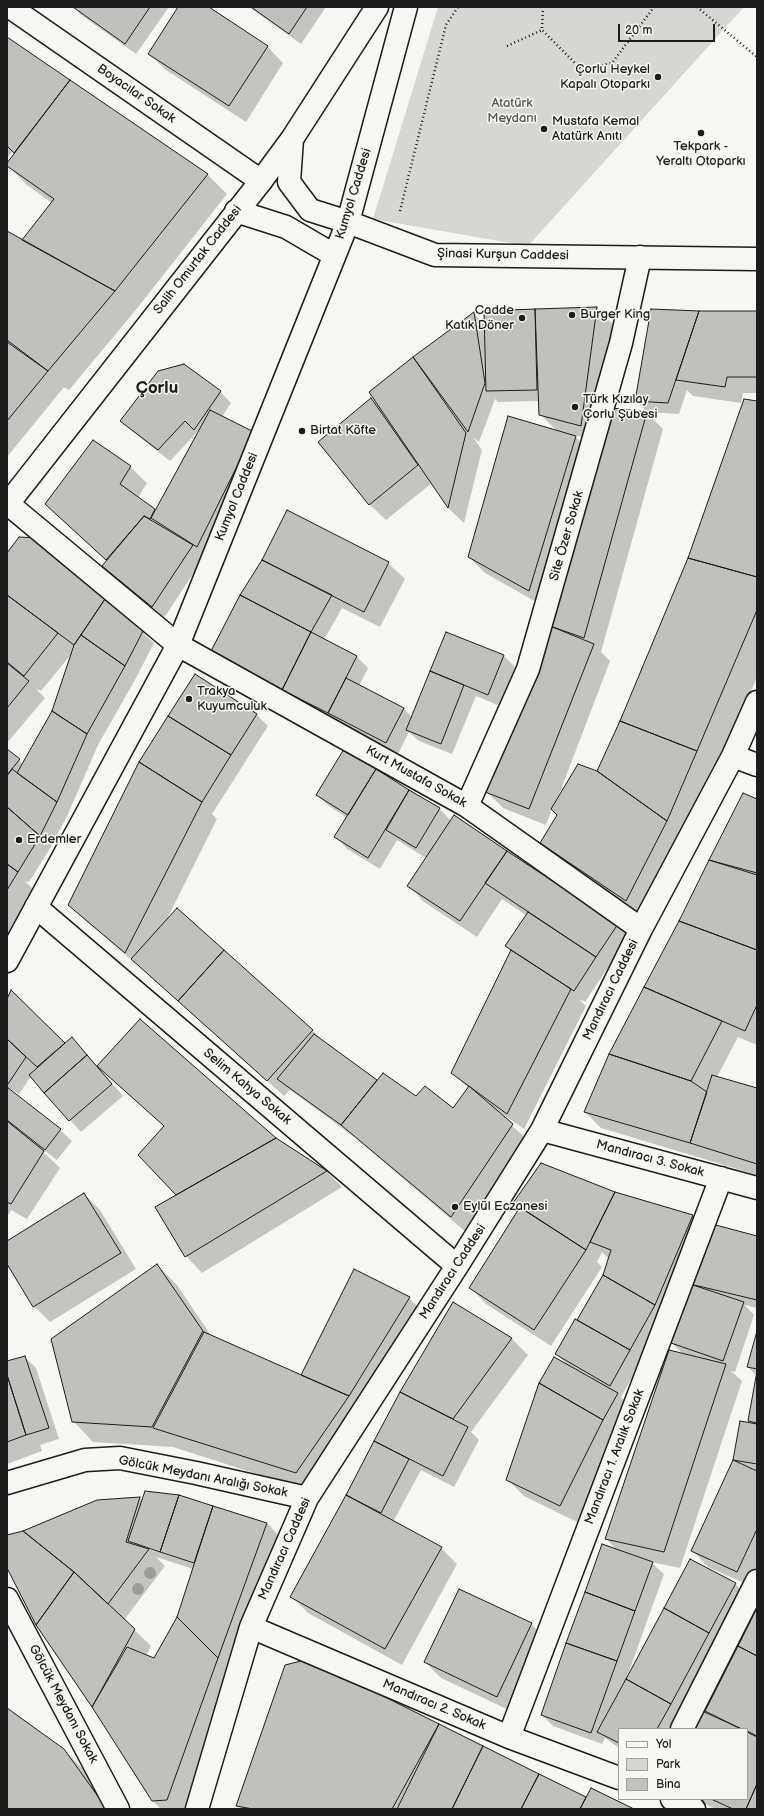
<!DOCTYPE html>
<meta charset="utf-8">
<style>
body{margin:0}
#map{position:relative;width:764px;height:1816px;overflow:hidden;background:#f6f6f2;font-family:"Balsamiq Sans",sans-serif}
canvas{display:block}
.frame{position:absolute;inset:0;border:8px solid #1c1c1c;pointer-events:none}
.legend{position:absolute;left:618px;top:1728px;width:130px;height:72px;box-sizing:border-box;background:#f6f6f2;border:1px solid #9f9f9c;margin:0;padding:5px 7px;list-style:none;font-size:12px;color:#1c1c1c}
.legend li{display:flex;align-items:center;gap:8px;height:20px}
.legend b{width:20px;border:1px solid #9f9f9c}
.scale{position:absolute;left:618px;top:24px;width:97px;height:18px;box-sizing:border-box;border:2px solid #1c1c1c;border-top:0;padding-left:5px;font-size:12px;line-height:14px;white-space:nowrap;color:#1c1c1c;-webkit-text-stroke:3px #f6f6f2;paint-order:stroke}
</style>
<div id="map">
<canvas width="764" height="1816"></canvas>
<div class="frame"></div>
<ul class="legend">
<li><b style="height:5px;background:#f6f6f2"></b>Yol</li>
<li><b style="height:11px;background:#d6d6d2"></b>Park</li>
<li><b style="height:11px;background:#c0c0bd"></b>Bina</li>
</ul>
<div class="scale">20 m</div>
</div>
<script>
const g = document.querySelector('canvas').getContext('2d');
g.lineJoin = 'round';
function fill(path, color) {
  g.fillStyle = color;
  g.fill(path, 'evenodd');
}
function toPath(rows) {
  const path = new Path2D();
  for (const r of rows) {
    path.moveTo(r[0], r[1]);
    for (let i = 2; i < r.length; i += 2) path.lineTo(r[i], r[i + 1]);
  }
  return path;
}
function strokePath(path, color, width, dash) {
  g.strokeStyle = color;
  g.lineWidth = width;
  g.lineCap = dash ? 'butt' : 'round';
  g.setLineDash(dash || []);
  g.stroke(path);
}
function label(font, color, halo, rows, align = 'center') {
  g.font = font + ' "Balsamiq Sans",sans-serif';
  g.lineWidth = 3;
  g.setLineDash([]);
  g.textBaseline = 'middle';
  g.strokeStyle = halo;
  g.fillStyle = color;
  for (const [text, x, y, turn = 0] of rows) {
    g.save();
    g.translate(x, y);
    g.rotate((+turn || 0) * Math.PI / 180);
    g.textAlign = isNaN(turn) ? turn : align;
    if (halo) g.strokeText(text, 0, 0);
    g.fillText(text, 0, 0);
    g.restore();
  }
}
fill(toPath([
 [438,7,744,7,528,246,373,219]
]), '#d6d6d2');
fill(toPath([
 [73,7,169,7,136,54,81,15],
 [179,7,207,7,267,46,283,63,246,122,166,70,149,54],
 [249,7,326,7,301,44],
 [7,39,207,174,227,194,135,311,69,390,64,387,7,457,7,232,23,241,52,203,27,185,7,165,16,153,13,151,7,158],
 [596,308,613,324,597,441,574,435,591,453,545,607,485,573,469,557,557,431,540,414,540,401,498,402,495,399,479,442,473,437,482,450,464,523,448,508,432,483,386,520,369,504,371,399,379,405,413,358,474,314,485,325,485,312],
 [652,310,699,312,757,312,757,393,743,393,741,403,693,396,687,390,679,414,647,412,636,401],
 [220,391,231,403,222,417,253,432,269,449,214,563,204,557,164,618,115,577,107,561,63,520,130,467,147,483,138,498,156,511,200,429,170,461,133,432,121,421],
 [757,402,757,677,717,770,712,768,683,837,642,916,558,859,542,843,558,815,552,809,546,825,503,808,487,792,556,630,551,625,613,409,647,413,663,429,601,652,610,661,555,805,598,772,621,722],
 [38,539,154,643,136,678,98,745,68,814,51,847,29,882,25,881,37,893,7,944,7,750,23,764,53,711,73,652,41,691,36,689,45,698,7,743,7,554],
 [388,563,405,579,380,627,342,608,324,640,356,656,368,668,359,686,404,709,412,717,446,633,504,656,515,667,500,706,476,696,452,754,419,741,409,732,398,754,299,703,211,653],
 [195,676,257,715,268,726,212,814,217,819,166,921,312,1030,325,1043,377,1081,416,1098,453,1110,468,1088,452,1072,511,951,506,946,526,915,502,899,477,937,424,902,408,885,426,858,397,840,380,869,347,849,336,837,347,818,329,806,317,795,344,751,439,808,451,821,618,924,634,941,613,972,607,969,585,1002,579,999,586,1006,524,1129,501,1113,500,1115,529,1141,467,1233,353,1136,290,1090,284,1096,142,969,86,921,70,905],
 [757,800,757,1045,738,1037,717,1077,757,1089,757,1175,601,1128,585,1112,610,1055,680,922,714,863,710,859],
 [11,991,65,1044,72,1039,98,1067,140,1021,275,1139,326,1171,342,1187,202,1273,186,1256,178,1195,140,1155,165,1127,103,1071,102,1072,123,1096,81,1132,31,1076,19,1094,9,1088,8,1089,60,1130,72,1141,57,1160,45,1151,44,1153,60,1168,27,1219,11,1210,7,1217,7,1001],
 [615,1193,693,1216,709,1232,666,1317,621,1397,629,1405,619,1437,577,1522,524,1496,507,1479,566,1364,557,1354,578,1322,604,1276,609,1259,602,1252,597,1262,602,1267,551,1346,486,1304,470,1287,520,1209,515,1203],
 [84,1194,100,1210,136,1269,50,1322,34,1306,7,1262,7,1242],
 [713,1226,757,1237,757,1308,745,1305,754,1315,735,1372,731,1371,742,1381,680,1568,651,1562,664,1574,627,1677,735,1584,746,1595,675,1729,619,1729,619,1748,605,1738,602,1744,553,1726,542,1715,617,1550,606,1539,683,1354,672,1343],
 [157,1265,177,1285,212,1337,306,1379,409,1298,425,1314,316,1493,173,1447,93,1442,73,1421],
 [454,1303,512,1339,528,1355,471,1432,479,1440,454,1487,421,1470,393,1522,441,1548,457,1564,402,1665,308,1613,292,1597,401,1392],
 [757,1334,757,1579,753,1587,708,1567,692,1550,752,1424,749,1421,757,1376,748,1367],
 [25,1357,36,1368,59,1439,40,1445,42,1451,7,1464,7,1361],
 [178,1496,267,1523,283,1540,186,1809,161,1809,153,1801,93,1707,36,1624,7,1565,7,1536,23,1532,97,1501,140,1498,142,1501],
 [145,1546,199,1563,199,1565,145,1548],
 [156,1557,193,1569,178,1618,155,1660,146,1656,151,1646,124,1620,165,1566],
 [757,1610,757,1809,716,1809,694,1799,747,1799,747,1729,695,1729,712,1716,706,1711],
 [531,1624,547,1640,513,1712,441,1678,425,1662],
 [308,1660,587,1799,631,1809,241,1809,237,1805],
 [7,1710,64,1750,84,1770,112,1809,7,1809]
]), '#0003');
const building = toPath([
 [73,7,150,7,125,44,73,7],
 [178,7,209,7,268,46,229,106,148,54,178,7],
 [251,7,307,7,289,34,251,7],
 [7,37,70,80,14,153,7,146,7,37],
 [70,80,208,174,115,291,22,240,54,199,7,166,7,163,70,80],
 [7,231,115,291,48,371,7,340,7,231],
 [597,307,581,426,539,415,535,309,597,307],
 [535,309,537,390,486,391,484,311,535,309],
 [651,309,699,311,668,403,635,401,651,309],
 [699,311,757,311,757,377,727,377,725,387,676,380,699,311],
 [474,312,485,383,468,432,413,357,474,312],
 [7,342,48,371,7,421,7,342],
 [413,357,466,433,448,508,369,392,413,357],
 [184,364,221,391,194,430,185,421,158,450,120,421,158,371,184,364],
 [371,398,418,465,369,505,318,442,371,398],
 [744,399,757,401,757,577,688,558,744,399],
 [612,408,647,412,584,638,550,626,612,408],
 [210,410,254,432,197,547,151,518,210,410],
 [508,416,576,436,529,591,468,557,508,416],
 [93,440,131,466,120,484,155,509,150,519,144,516,106,560,45,504,93,440],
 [287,510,389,562,364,612,262,560,287,510],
 [144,516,193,545,152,607,102,566,144,516],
 [19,537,39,538,107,596,74,645,7,595,7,553,19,537],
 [688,558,757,577,757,610,697,751,620,721,688,558],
 [262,560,332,595,311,632,240,595,262,560],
 [7,595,58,633,24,676,7,662,7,595],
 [240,595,311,632,282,690,210,653,240,595],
 [107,596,143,631,125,666,81,635,107,596],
 [550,626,594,644,529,809,485,792,550,626],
 [311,632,357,656,328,713,282,690,311,632],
 [446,632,504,655,488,695,430,671,446,632],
 [81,635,125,666,87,734,52,711,74,645,81,635],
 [7,663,29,681,7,708,7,663],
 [430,671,464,685,441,744,406,730,430,671],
 [195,674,257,714,231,755,168,716,195,674],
 [346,678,404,708,386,743,328,713,346,678],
 [52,711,87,734,57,802,17,773,52,711],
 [168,716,231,755,202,802,139,762,168,716],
 [620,721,697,751,667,821,597,771,620,721],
 [7,749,20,759,7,775,7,749],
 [344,749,376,769,348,815,316,795,344,749],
 [139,762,202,802,125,953,68,905,139,762],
 [578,764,597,771,667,821,626,901,540,843,557,815,551,809,578,764],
 [12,769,57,802,40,836,7,807,7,776,12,769],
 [376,769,409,790,368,858,334,837,376,769],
 [409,790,440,808,416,848,386,830,409,790],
 [743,793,757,799,757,873,709,860,743,793],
 [7,807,40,836,18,872,7,864,7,807],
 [454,815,507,851,460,921,407,886,454,815],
 [507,851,618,924,596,957,485,883,507,851],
 [709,860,757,875,757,950,679,921,709,860],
 [7,864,18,872,7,890,7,864],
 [177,908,224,950,178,1001,131,959,177,908],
 [528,912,596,957,574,991,505,946,528,912],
 [679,921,757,950,757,1005,745,1031,644,987,679,921],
 [224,950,313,1030,267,1081,178,1001,224,950],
 [511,950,571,989,507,1114,451,1073,511,950],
 [644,987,722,1021,691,1081,609,1054,644,987],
 [11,990,65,1043,37,1067,7,1039,7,999,11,990],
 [140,1019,276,1138,176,1195,138,1155,164,1126,97,1066,140,1019],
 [314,1034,377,1080,341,1125,277,1079,314,1034],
 [72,1037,87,1055,44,1093,29,1075,72,1037],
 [7,1039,26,1057,8,1084,7,1083,7,1039],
 [609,1054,691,1081,707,1092,690,1143,584,1112,609,1054],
 [87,1055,112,1084,69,1121,44,1093,87,1055],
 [383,1073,416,1096,425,1086,453,1108,469,1086,513,1124,451,1217,341,1125,383,1073],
 [712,1075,757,1088,757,1164,690,1143,712,1075],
 [7,1087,61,1129,45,1150,7,1120,7,1087],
 [7,1121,44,1151,11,1204,7,1202,7,1121],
 [276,1138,327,1171,185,1257,155,1207,276,1138],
 [541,1163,615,1192,586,1250,513,1203,541,1163],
 [615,1192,693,1215,655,1305,603,1275,611,1250,590,1242,615,1192],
 [84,1193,121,1253,33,1307,7,1264,7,1241,84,1193],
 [520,1207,586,1250,534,1330,469,1288,520,1207],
 [712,1224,757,1236,757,1300,690,1284,712,1224],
 [157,1264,203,1331,152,1427,72,1422,51,1339,157,1264],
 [354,1269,410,1297,349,1396,301,1375,354,1269],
 [603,1275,655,1305,630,1350,577,1320,603,1275],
 [690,1284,744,1302,723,1361,671,1343,690,1284],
 [453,1302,512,1338,453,1419,400,1392,453,1302],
 [575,1319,630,1350,610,1386,555,1354,575,1319],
 [757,1331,757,1369,747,1367,757,1331],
 [204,1332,349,1396,296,1473,153,1428,204,1332],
 [669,1350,726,1364,664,1552,605,1539,669,1350],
 [25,1356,49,1428,26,1435,7,1375,7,1361,25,1356],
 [554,1357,618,1393,603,1420,539,1383,554,1357],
 [757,1371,757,1423,748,1421,757,1371],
 [7,1375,26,1435,7,1442,7,1375],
 [539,1383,603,1420,560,1506,506,1480,539,1383],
 [400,1392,468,1427,443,1476,374,1441,400,1392],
 [740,1421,757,1424,757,1464,733,1460,740,1421],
 [374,1441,409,1459,381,1513,346,1495,374,1441],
 [733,1460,757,1471,757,1529,737,1572,691,1551,733,1460],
 [145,1491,179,1495,160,1552,128,1541,145,1491],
 [179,1495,213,1506,194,1563,160,1552,179,1495],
 [346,1495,442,1547,385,1649,290,1597,346,1495],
 [140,1497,126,1542,149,1549,108,1604,74,1572,23,1531,97,1500,140,1497],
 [213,1506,267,1523,218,1658,177,1617,213,1506],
 [23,1531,74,1572,36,1625,7,1568,7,1535,23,1531],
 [602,1544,653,1562,635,1611,585,1592,602,1544],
 [690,1559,736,1583,709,1633,664,1608,690,1559],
 [74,1572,135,1629,92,1707,36,1625,74,1572],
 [459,1589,532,1623,497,1697,424,1662,459,1589],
 [585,1592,635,1611,617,1661,566,1643,585,1592],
 [664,1608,709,1633,671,1704,626,1679,664,1608],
 [757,1608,757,1656,738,1646,757,1608],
 [177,1617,218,1658,167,1800,152,1801,92,1707,127,1647,154,1658,177,1617],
 [566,1643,617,1661,591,1733,541,1715,566,1643],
 [738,1646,757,1656,757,1737,747,1732,747,1729,741,1729,705,1711,738,1646],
 [309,1659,439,1724,392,1809,253,1809,236,1806,285,1665,309,1659],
 [626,1679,671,1704,657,1729,619,1729,619,1743,597,1732,626,1679],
 [7,1708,64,1749,107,1809,7,1809,7,1708],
 [702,1711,742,1729,694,1729,702,1711],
 [439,1724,483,1746,452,1809,397,1809,439,1724],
 [747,1731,757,1736,757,1784,746,1809,733,1809,711,1799,747,1799,747,1731],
 [483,1746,539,1774,521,1809,452,1809,483,1746],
 [539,1774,586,1797,580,1809,521,1809,539,1774],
 [757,1784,757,1809,746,1809,757,1784],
 [591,1788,634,1809,580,1809,591,1788]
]);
fill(building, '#c0c0bd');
strokePath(building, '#1c1c1c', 1);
const street = toPath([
 [10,7,261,181],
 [7,503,178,645,467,806,641,929],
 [733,756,757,765],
 [467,806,528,669,621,343,640,257],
 [36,907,457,1266],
 [542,1130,757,1188],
 [7,1483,85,1460,120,1458,196,1473,307,1498],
 [7,1599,118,1809],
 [251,1627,509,1737,619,1778],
 [682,1729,757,1581],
 [509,1737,721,1178],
 [672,1799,694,1809],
 [197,1809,251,1627,307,1498,457,1266,542,1130,641,929,733,756,757,702]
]);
const primary = toPath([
 [292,139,289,182,310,210,348,222,435,255,757,259],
 [236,211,286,227,334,255],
 [7,505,261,181,292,139,377,7],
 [7,961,178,645,348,222,406,7]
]);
strokePath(street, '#1c1c1c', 25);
strokePath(primary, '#1c1c1c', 25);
strokePath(toPath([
 [543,7,542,30,582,70,612,63,654,7],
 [697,7,757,57],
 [507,46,542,30],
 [400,211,446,25,458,7]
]), '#1c1c1c', 2.5, [1, 3]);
strokePath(street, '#f6f6f2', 22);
strokePath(primary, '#f6f6f2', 22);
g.fillStyle = '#9d9d9b';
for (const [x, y] of [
 [150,1573],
 [138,1589]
]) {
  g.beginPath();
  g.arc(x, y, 6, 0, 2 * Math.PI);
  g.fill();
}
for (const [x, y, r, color] of [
 [658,77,4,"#1c1c1c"],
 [544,129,4,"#1c1c1c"],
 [701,133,4,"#1c1c1c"],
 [572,315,4,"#1c1c1c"],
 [522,318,4,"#1c1c1c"],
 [575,407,4,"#1c1c1c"],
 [302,431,4,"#1c1c1c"],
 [189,699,4,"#1c1c1c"],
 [19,840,4,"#1c1c1c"],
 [455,1207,4,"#1c1c1c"]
]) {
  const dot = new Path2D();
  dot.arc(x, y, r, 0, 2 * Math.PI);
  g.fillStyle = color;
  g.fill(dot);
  strokePath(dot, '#f6f6f2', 1.5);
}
label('13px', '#1c1c1c', '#f6f6f2', [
 ["Çorlu Heykel",650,70,"right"],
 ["Kapalı Otoparkı",650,85,"right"],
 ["Mustafa Kemal",552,122],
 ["Atatürk Anıtı",552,137],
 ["Tekpark -",701,147,"center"],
 ["Yeraltı Otoparkı",701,162,"center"],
 ["Cadde",514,311,"right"],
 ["Katık Döner",514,326,"right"],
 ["Burger King",580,315],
 ["Türk Kızılay",583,400],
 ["Çorlu Şubesi",583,415],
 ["Birtat Köfte",310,431],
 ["Trakya",197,692],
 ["Kuyumculuk",197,707],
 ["Erdemler",27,840],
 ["Eylül Eczanesi",463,1207]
], 'left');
label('13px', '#1c1c1c', '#f6f6f2', [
 ["Boyacılar Sokak",136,94,35],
 ["Kumyol Caddesi",354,194,-73],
 ["Şinasi Kurşun Caddesi",503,255,1],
 ["Salih Omurtak Caddesi",198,260,-52],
 ["Kumyol Caddesi",237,497,-68],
 ["Site Özer Sokak",567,536,-74],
 ["Kurt Mustafa Sokak",416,777,29],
 ["Mandıracı Caddesi",611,990,-64],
 ["Selim Kahya Sokak",247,1087,40],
 ["Mandıracı 3. Sokak",650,1159,15],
 ["Mandıracı Caddesi",453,1272,-57],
 ["Mandıracı 1. Aralık Sokak",615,1457,-69],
 ["Gölcük Meydanı Aralığı Sokak",203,1477,11],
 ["Mandıracı Caddesi",285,1549,-66],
 ["Gölcük Meydanı Sokak",63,1704,62],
 ["Mandıracı 2. Sokak",434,1705,23]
]);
label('13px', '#545453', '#f6f6f2', [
 ["Atatürk",512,104],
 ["Meydanı",512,119]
]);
label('bold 17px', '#1c1c1c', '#f6f6f2', [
 ["Çorlu",157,389]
]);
</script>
